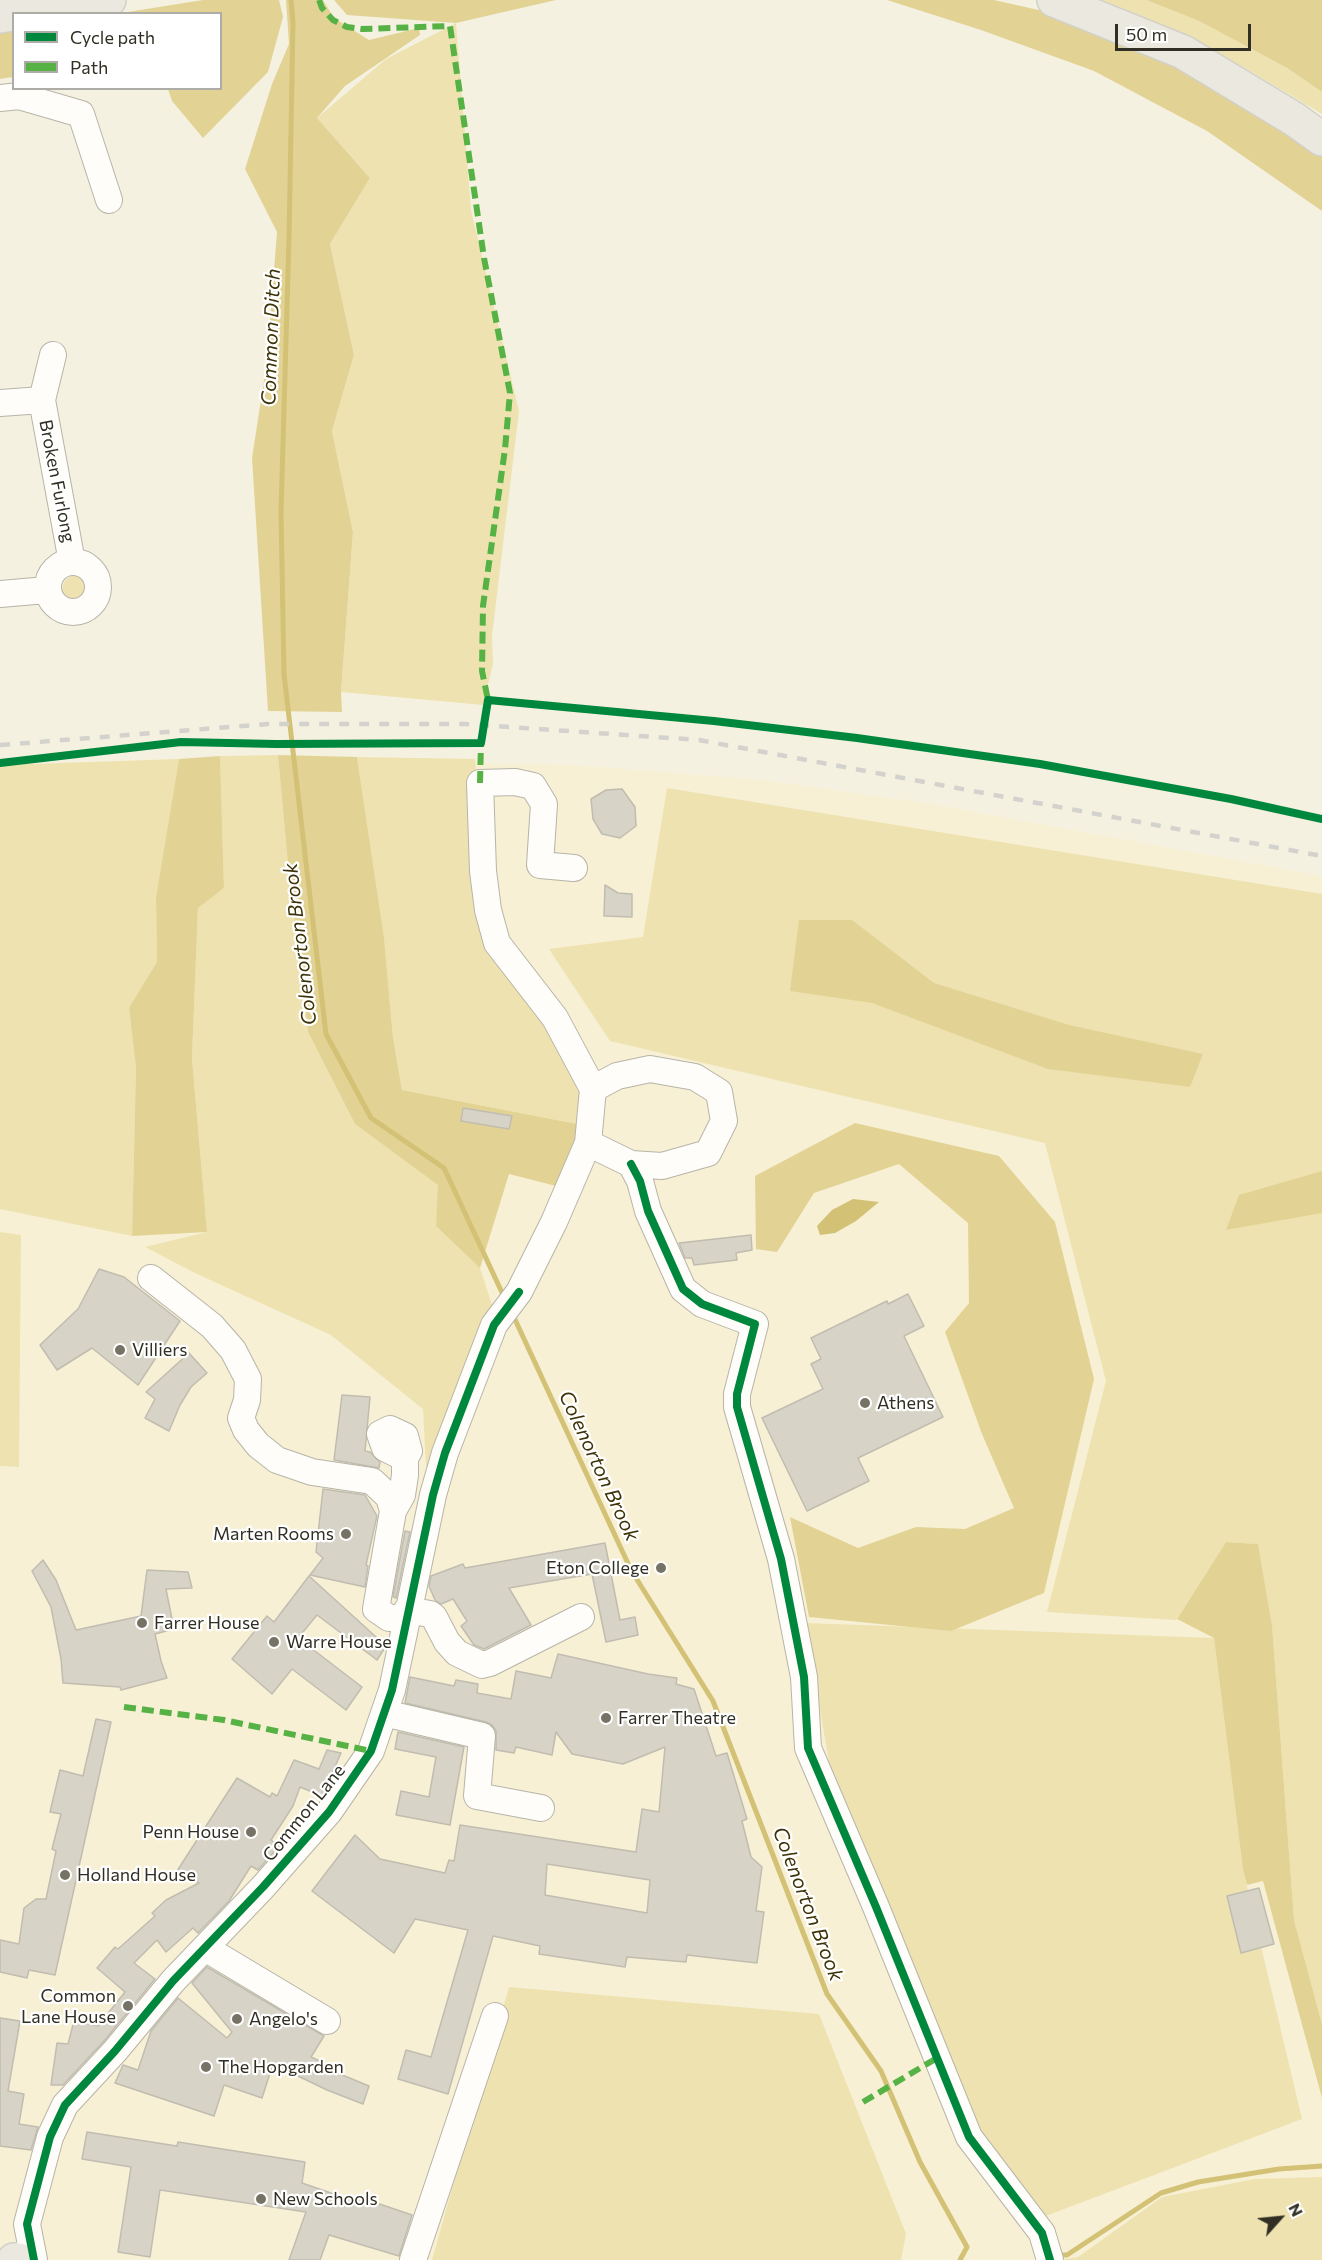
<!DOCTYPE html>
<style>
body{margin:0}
#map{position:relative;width:1322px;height:2260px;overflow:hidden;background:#f5f1e1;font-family:Commissioner,sans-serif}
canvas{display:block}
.legend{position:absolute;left:12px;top:12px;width:210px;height:78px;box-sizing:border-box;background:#fff;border:2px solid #adaca7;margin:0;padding:8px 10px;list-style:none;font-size:18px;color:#312f23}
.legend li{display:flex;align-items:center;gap:12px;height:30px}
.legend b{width:30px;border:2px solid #adaca7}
.north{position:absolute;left:1250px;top:2188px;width:60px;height:60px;-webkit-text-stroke:4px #fff;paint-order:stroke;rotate:63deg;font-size:16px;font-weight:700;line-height:24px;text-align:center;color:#312f23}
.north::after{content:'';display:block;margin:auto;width:21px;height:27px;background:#312f23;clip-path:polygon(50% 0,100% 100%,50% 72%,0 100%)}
.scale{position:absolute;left:1115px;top:24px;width:136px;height:27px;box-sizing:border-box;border:3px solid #312f23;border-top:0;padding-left:8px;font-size:18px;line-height:21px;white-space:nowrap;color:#312f23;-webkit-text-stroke:4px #fff;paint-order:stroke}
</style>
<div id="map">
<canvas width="1322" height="2260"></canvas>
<ul class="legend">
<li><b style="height:8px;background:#00873e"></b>Cycle path</li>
<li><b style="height:8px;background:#56b245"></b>Path</li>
</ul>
<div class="north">N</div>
<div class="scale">50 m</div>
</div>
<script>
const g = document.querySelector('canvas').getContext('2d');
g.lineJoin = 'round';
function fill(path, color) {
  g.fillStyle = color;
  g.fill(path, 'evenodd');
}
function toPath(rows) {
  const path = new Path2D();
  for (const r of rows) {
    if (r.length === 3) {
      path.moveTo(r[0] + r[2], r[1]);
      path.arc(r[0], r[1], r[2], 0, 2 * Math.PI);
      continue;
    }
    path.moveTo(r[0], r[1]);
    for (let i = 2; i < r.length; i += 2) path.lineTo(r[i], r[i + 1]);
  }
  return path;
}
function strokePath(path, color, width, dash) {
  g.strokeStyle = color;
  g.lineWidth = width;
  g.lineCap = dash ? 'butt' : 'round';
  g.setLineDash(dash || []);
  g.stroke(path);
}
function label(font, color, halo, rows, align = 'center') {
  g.font = font + ' Commissioner,sans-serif';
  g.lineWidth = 4.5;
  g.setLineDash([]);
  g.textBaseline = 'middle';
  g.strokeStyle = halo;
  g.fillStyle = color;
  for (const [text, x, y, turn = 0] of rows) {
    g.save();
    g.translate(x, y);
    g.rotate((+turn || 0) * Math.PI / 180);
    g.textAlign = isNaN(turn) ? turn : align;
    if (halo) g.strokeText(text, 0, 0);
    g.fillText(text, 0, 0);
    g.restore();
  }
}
fill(toPath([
 [278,755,474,759,475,763,574,765,763,780,932,804,1322,876,1322,2260,0,2260,0,765]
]), '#f7f0d4');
fill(toPath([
 [1098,0,1146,0,1199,21,1287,68,1322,92,1322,114,1243,67,1147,19],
 [456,23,471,210,519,411,492,636,493,664,483,705,341,692,353,532,332,431,354,355,330,244,370,178,317,118,386,59],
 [77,590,15],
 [278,755,289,875,308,1032,355,1124,439,1185,436,1226,480,1268,494,1311,432,1471,426,1466,423,1409,331,1335,197,1274,145,1247,207,1232,192,1058,198,908,224,888,220,756],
 [357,757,475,759,480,825,494,939,584,1085,582,1125,402,1090,393,1038,384,937],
 [179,759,156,897,157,962,129,1009,136,1068,132,1236,0,1209,0,765],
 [667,788,1322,894,1322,2024,1294,1920,1272,1625,1258,1544,1226,1542,1176,1620,1047,1612,1106,1381,1045,1143,610,1041,549,949,643,937],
 [0,1232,21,1235,19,1467,0,1466],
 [805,1623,1214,1638,1243,1870,1302,2119,1043,2217,973,2122,833,1785],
 [509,1987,819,2014,906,2234,901,2260,432,2260],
 [1322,2177,1322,2260,1059,2260,1078,2257,1162,2197,1255,2179]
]), '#eee2b1');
fill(toPath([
 [203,0,279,0,283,17,268,72,203,138,172,101,168,89,220,88,220,14,115,14],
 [286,0,323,0,334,18,369,40,419,28,420,35,345,86,317,118,370,178,330,244,354,355,332,431,353,532,341,692,342,712,268,711,252,458,267,361,277,232,245,169,272,84,289,44],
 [334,0,556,0,456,23,347,15],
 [887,0,994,0,1092,22,1296,132,1322,153,1322,211,1207,131,1094,71,981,30],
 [1146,0,1322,0,1322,92,1287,68,1199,21],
 [13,30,13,77,0,79,0,32],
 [278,755,357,757,384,937,393,1038,402,1090,582,1125,564,1188,509,1174,480,1268,436,1226,438,1185,355,1124,308,1032,289,875],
 [220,756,224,888,198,908,192,1058,207,1232,132,1236,136,1068,129,1008,157,962,156,897,179,759],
 [799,920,852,920,934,983,1069,1025,1203,1054,1190,1087,1048,1069,872,1003,790,991],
 [855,1123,999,1156,1055,1222,1094,1379,1044,1593,951,1631,809,1617,790,1517,858,1548,916,1527,965,1529,1014,1508,982,1434,945,1332,969,1303,968,1223,899,1164,814,1193,777,1252,756,1249,755,1176],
 [1322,1171,1322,1213,1226,1230,1239,1195],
 [1226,1542,1258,1544,1272,1625,1294,1920,1322,2024,1322,2098,1263,1881,1247,1885,1243,1870,1214,1638,1177,1619]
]), '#e2d395');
fill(toPath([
 [853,1199,879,1202,856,1221,835,1233,820,1235,817,1226,832,1210]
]), '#d3c175');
strokePath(toPath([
 [291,0,293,22,289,238,281,512,284,674,326,1034,371,1118,444,1168,505,1299],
 [512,1313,631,1570,713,1701,827,1994,881,2071,920,2162,967,2247,960,2260],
 [1057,2255,1067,2255,1161,2193,1198,2182,1279,2169,1322,2166]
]), '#d3c175', 5);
const building = toPath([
 [622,789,635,807,636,826,620,838,602,834,593,819,591,799,606,790,622,789],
 [605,885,618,893,632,894,632,917,604,916,605,885],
 [463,1108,512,1116,509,1129,461,1121,463,1108],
 [751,1235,752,1250,736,1253,737,1260,694,1265,692,1258,685,1258,679,1243,751,1235],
 [99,1269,124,1277,180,1321,138,1385,92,1348,57,1370,40,1345,78,1309,99,1269],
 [908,1294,924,1326,904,1336,943,1417,858,1458,869,1481,807,1511,762,1418,823,1389,811,1364,821,1359,811,1338,887,1301,888,1304,908,1294],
 [189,1353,207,1373,191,1387,180,1405,169,1431,145,1418,155,1399,146,1392,189,1353],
 [342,1395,370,1397,365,1451,370,1452,380,1462,379,1468,334,1460,342,1395],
 [323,1489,365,1495,377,1516,366,1565,368,1566,365,1587,310,1575,323,1558,316,1552,323,1489],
 [405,1531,410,1532,396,1598,393,1597,405,1531],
 [605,1543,620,1620,635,1617,638,1635,606,1642,592,1574,509,1588,531,1625,484,1649,474,1645,461,1626,467,1621,453,1599,441,1604,435,1600,429,1586,431,1576,463,1564,465,1568,605,1543],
 [43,1560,56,1580,76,1630,141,1616,147,1570,188,1572,192,1588,166,1589,174,1629,155,1634,161,1661,167,1678,121,1690,120,1687,63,1683,61,1659,51,1607,32,1571,43,1560],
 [309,1576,386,1646,377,1660,317,1615,298,1638,362,1687,346,1710,292,1669,272,1694,232,1659,267,1616,274,1622,309,1576],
 [558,1654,648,1674,677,1678,676,1684,694,1689,716,1756,727,1753,747,1819,742,1821,751,1857,762,1867,756,1911,764,1912,757,1963,687,1955,686,1962,627,1957,625,1967,539,1954,540,1946,493,1936,448,2094,398,2079,406,2050,431,2057,468,1930,415,1919,394,1953,312,1891,355,1835,380,1859,445,1873,449,1860,454,1861,460,1825,636,1852,642,1809,659,1812,665,1747,623,1764,572,1754,556,1732,552,1755,516,1747,514,1753,496,1750,496,1731,492,1725,486,1722,405,1703,410,1677,454,1686,456,1680,478,1684,477,1693,511,1699,516,1671,551,1678,558,1654],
 [547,1864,650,1880,647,1913,545,1895,547,1864],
 [96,1719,111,1722,55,1975,29,1970,27,1978,0,1972,0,1940,19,1944,24,1908,36,1899,46,1899,56,1851,52,1849,61,1814,50,1812,60,1770,83,1776,96,1719],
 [398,1732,464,1747,450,1825,396,1815,401,1791,429,1797,436,1757,395,1749,398,1732],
 [327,1750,341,1753,322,1796,300,1787,293,1806,271,1840,279,1846,258,1870,251,1866,229,1901,198,1933,193,1928,166,1952,157,1940,134,1963,155,1979,104,2041,63,2085,51,2085,57,2043,68,2044,74,2021,98,2026,125,1992,97,1968,115,1947,118,1949,155,1916,152,1913,166,1900,199,1883,177,1871,237,1778,270,1797,272,1793,277,1796,294,1760,319,1769,327,1750],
 [1259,1888,1274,1944,1241,1953,1227,1896,1259,1888],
 [207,1967,324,2036,311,2057,335,2068,335,2072,369,2086,363,2104,327,2090,273,2064,262,2098,224,2085,214,2116,115,2083,123,2065,138,2070,151,2031,178,1998,227,2038,232,2032,192,1983,207,1967],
 [0,2018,20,2021,8,2091,24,2094,19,2124,38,2127,31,2150,0,2146,0,2018],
 [87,2132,177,2146,178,2142,305,2162,302,2183,354,2201,356,2196,412,2215,399,2256,329,2235,320,2260,289,2260,306,2212,160,2190,150,2257,118,2252,131,2167,82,2159,87,2132]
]);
fill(building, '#d7d3c7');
strokePath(building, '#c0bdb0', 1.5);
const minor = toPath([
 [0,98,19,96,81,114,109,200],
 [53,355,42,400,72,562],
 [0,403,42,400],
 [73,587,25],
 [0,594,47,590],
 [574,868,540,865,544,804,533,786,515,782,480,783,483,871,488,910,497,943,555,1018,593,1089],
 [631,1164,640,1181,648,1211,683,1289,702,1304,755,1324,737,1394,737,1407,781,1559,804,1677,808,1748,876,1907,969,2137,1042,2233,1050,2260],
 [151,1278,212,1326,233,1350,248,1379,247,1400,241,1418,246,1430,258,1445,277,1460,312,1472,372,1481,389,1497,393,1511,376,1609,389,1618,406,1618],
 [393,1511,402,1495,405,1475,405,1458,409,1451,405,1436,390,1429,380,1434,385,1448,405,1458],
 [407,1610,430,1614,434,1617,447,1642,457,1653,482,1665,490,1663,581,1617],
 [384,1713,482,1736,477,1796,541,1808],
 [205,1948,327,2021],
 [34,2260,27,2224,50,2137,65,2105,115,2051,173,1981,263,1887,329,1812,371,1751,392,1690,433,1495,445,1453,494,1325,519,1292,554,1222,588,1143,593,1089,617,1076,650,1069,695,1077,719,1092,724,1121,708,1153,662,1166,631,1164,588,1143],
 [413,2260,495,2016]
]);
const major = toPath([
 [1054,0,1183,52,1294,119,1322,139],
 [0,16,109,0],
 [14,2260,19,2260]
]);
strokePath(minor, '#b7b4a8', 28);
strokePath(major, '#d2d1c9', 36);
strokePath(minor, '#fefdfa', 26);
strokePath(major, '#ebe8df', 33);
strokePath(toPath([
 [0,745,268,724,465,724,699,740,1322,856]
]), '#d3d2cd', 4.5, [10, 10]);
strokePath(toPath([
 [319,0,322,8,333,20,347,27,362,29,450,26,484,258,510,393,505,449,483,606,482,671,488,700],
 [480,783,481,743],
 [124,1707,224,1720,371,1751],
 [863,2102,937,2058]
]), '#56b245', 6, [12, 6]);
strokePath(toPath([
 [0,763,181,742,276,744,481,743,488,700,714,721,857,738,1040,764,1231,799,1322,819],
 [631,1164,640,1181,648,1211,683,1289,702,1304,755,1324,737,1394,737,1407,781,1559,804,1677,808,1748,876,1907,969,2137,1042,2233,1050,2260],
 [34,2260,27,2224,50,2137,65,2105,115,2051,173,1981,263,1887,329,1812,371,1751,392,1690,433,1495,445,1453,494,1325,519,1292]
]), '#00873e', 8);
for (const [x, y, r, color] of [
 [120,1350,6,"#767366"],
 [865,1403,6,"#767366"],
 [346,1534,6,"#767366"],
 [661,1568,6,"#767366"],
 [142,1623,6,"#767366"],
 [274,1642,6,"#767366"],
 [606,1718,6,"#767366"],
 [251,1832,6,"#767366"],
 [65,1875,6,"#767366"],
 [128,2006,6,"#767366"],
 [237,2019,6,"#767366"],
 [206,2067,6,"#767366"],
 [261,2199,6,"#767366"]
]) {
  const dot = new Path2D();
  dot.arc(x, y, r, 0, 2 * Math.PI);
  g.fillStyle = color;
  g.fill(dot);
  strokePath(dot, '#fff', 2);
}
label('18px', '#312f23', '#fff', [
 ["Broken Furlong",57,481,79],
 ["Common Lane",304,1813,-51]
]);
label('18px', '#312f23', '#fff', [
 ["Villiers",132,1350],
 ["Athens",877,1403],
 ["Marten Rooms",334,1534,"right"],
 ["Eton College",649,1568,"right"],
 ["Farrer House",154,1623],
 ["Warre House",286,1642],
 ["Farrer Theatre",618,1718],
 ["Penn House",239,1832,"right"],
 ["Holland House",77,1875],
 ["Common",116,1996,"right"],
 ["Lane House",116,2017,"right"],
 ["Angelo's",249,2019],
 ["The Hopgarden",218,2067],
 ["New Schools",273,2199]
], 'left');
label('italic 20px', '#3d3306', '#fff', [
 ["Common Ditch",271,337,-88],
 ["Colenorton Brook",300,944,-97],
 ["Colenorton Brook",599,1466,65],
 ["Colenorton Brook",808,1904,69]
]);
</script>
